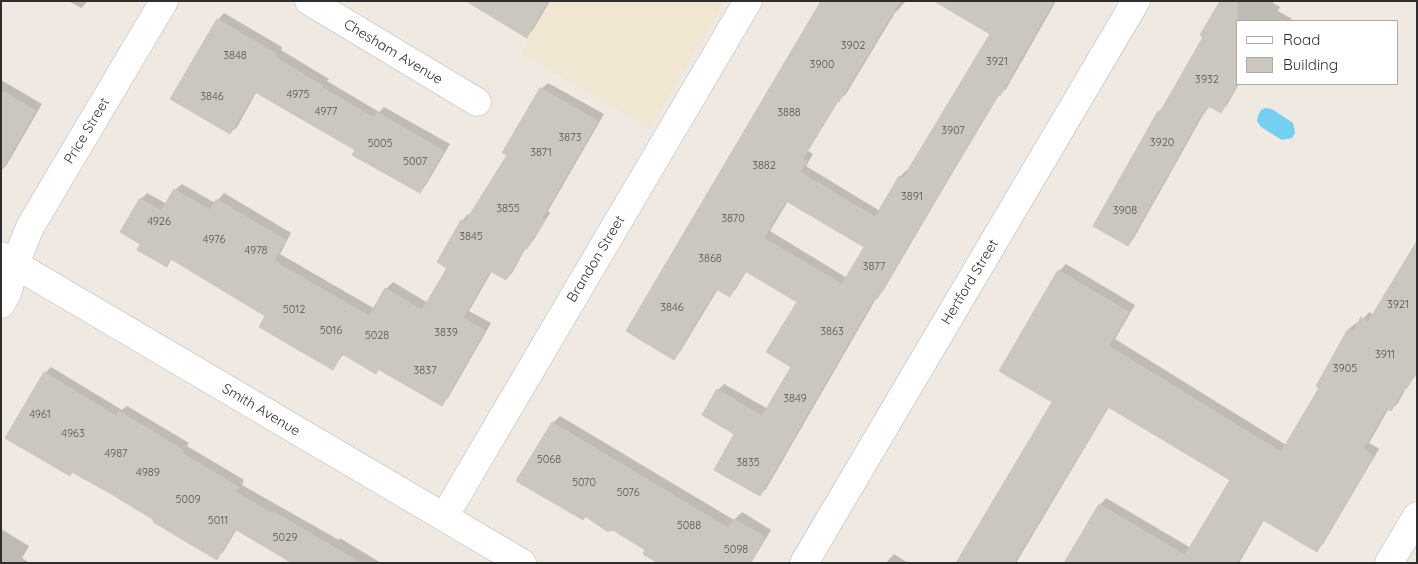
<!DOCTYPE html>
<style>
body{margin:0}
#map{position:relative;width:1418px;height:564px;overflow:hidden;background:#efe9e1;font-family:Quicksand,sans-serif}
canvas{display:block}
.frame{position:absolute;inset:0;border:2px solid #2e2e2e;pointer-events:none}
.legend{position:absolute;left:1236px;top:20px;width:162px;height:65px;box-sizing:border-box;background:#fff;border:1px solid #ababab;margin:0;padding:6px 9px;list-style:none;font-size:15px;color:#2e2e2e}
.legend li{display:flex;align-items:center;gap:10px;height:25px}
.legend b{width:25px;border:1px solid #ababab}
</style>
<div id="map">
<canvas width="1418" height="564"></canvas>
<div class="frame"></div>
<ul class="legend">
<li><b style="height:6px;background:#fff"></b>Road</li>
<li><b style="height:14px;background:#cbc7bf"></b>Building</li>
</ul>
</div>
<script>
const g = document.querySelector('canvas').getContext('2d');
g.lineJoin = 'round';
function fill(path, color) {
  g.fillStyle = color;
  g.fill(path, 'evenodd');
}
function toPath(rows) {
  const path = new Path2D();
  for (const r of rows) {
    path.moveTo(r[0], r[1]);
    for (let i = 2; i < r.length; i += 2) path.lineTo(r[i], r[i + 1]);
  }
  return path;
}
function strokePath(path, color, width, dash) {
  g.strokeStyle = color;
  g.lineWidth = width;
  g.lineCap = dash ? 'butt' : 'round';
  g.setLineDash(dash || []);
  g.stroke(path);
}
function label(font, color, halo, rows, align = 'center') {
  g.font = font + ' Quicksand,sans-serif';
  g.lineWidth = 4;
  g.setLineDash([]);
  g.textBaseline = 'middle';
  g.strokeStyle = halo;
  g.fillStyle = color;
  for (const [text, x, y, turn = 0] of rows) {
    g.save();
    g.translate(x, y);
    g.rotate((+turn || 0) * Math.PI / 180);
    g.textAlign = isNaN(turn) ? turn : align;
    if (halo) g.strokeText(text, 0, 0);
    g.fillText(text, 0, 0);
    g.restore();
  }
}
fill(toPath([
 [551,1,725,1,650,129,521,53]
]), '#f0e6d1');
fill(toPath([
 [1265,108,1272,109,1293,123,1295,133,1292,138,1282,140,1261,127,1257,121,1258,116,1261,110]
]), '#75cff0');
fill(toPath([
 [69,1,88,1,81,8],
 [468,1,550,1,533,30,526,37],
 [822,1,906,1,897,11,896,11,846,94,839,100,808,151,813,154,806,166,880,211,900,177,906,170,908,171,1011,1,1056,1,1006,89,999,95,950,177,883,291,877,297,766,489,760,495,735,434,704,415,718,390,724,384,768,409,793,366,799,301,747,270,736,289,730,295,718,289,680,352,674,358,628,331],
 [788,201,865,247,847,278,770,231],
 [1221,1,1274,1,1273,3,1280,7,1278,11,1292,19,1291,21,1237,21,1237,84,1239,84,1227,105,1220,112,1210,106,1204,113,1134,238,1128,245,1159,112,1165,105,1204,36],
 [224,13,282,47,281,50,329,79,327,81,379,112,384,107,450,144,426,185,420,192,357,150,257,91,237,127,230,133,218,20],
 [1,80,42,104,6,166,1,170],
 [548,83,604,114,548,211,550,213,533,241,526,248,512,273,506,279,492,271,469,311,491,323,448,398,441,404,379,368,375,372,344,354,332,369,267,315,172,259,166,265,142,244,141,199,147,193,167,204,175,190,182,184,215,203,224,193,291,233,280,254,375,309,386,289,393,282,428,303,449,268,462,221,468,214,471,216,508,155,541,89],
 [1417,245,1417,374,1407,386,1398,403,1391,409,1389,408,1369,443,1379,449,1323,544,1316,551,1264,520,1239,563,1065,563,1100,505,1106,498,1191,548,1232,480,1109,407,1016,563,957,563,1054,401,1000,370,1059,271,1066,264,1135,305,1115,339,1286,445,1321,387,1318,386,1349,329,1356,323,1359,324,1369,312,1374,315],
 [51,367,122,410,127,406,189,443,187,446,244,480,242,485,339,540,340,538,381,563,294,563,237,529,223,552,216,558,156,519,45,373],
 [560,416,734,520,742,512,771,530,751,563,661,563,647,549,614,528,586,515,583,519,553,423],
 [1,529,29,546,22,558,30,563,1,563],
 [894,554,908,563,886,563]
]), '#0003');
const building = toPath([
 [466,1,548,1,527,38,466,1],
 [821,1,900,1,839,102,837,101,803,158,807,161,800,172,875,217,899,176,903,178,990,34,934,1,1054,1,1000,96,998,95,944,185,877,299,875,297,760,496,714,470,734,434,702,415,717,389,762,416,791,367,766,352,797,302,745,271,730,297,716,289,674,360,626,331,821,1],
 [786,201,864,247,842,284,764,238,786,201],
 [1220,1,1237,1,1237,85,1221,113,1208,106,1204,114,1202,113,1128,246,1093,226,1158,111,1160,112,1203,37,1200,35,1220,1],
 [217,19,277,54,275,57,323,86,322,87,374,118,377,112,444,151,420,193,352,155,355,150,255,92,230,134,170,99,217,19],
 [540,88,598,121,542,218,545,220,527,249,525,248,506,280,490,271,463,318,485,330,442,406,378,369,376,374,342,354,333,370,259,327,265,316,171,259,167,267,137,250,140,244,120,232,140,198,161,211,174,189,210,210,216,199,286,240,274,261,369,316,385,288,422,310,447,268,437,262,461,220,465,222,507,155,502,153,540,88],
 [1,90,36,111,1,171,1,90],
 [1417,241,1417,371,1407,388,1405,387,1391,411,1387,408,1363,449,1374,456,1317,552,1263,520,1237,563,1064,563,1099,504,1185,555,1230,480,1108,407,1014,563,956,563,1052,402,999,371,1058,270,1129,312,1109,346,1281,452,1319,388,1316,386,1348,329,1353,331,1361,317,1368,322,1417,241],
 [44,372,116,416,119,411,183,450,182,453,239,487,236,492,273,514,274,512,361,563,292,563,235,529,217,560,153,522,154,520,113,495,72,472,70,476,5,438,44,372],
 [552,422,728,528,734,519,765,537,750,563,658,563,643,554,645,550,613,530,608,532,585,516,583,520,516,481,552,422]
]);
fill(building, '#cbc7bf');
strokePath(building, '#cbc5ba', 1);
const minor = toPath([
 [309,1,477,102],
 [1,304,8,291,15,264,30,227,164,1],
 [444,517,748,1],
 [804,563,1136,1]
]);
const tertiary = toPath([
 [1,256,522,563],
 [1389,563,1417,516]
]);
strokePath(minor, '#b4b7c1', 29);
strokePath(tertiary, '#b4b7c1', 29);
strokePath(minor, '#fff', 28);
strokePath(tertiary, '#fff', 28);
label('11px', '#555452', null, [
 ["3902",853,46],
 ["3848",235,56],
 ["3921",997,62],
 ["3900",822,65],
 ["3932",1207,80],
 ["4975",298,95],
 ["3846",212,97],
 ["4977",326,112],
 ["3888",789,113],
 ["3907",953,131],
 ["3873",570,138],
 ["3920",1162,143],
 ["5005",380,144],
 ["3871",541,153],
 ["5007",415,162],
 ["3882",764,166],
 ["3891",912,197],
 ["3855",508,209],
 ["3908",1125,211],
 ["3870",733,219],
 ["4926",159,222],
 ["3845",471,237],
 ["4976",214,240],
 ["4978",256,251],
 ["3868",710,259],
 ["3877",874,267],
 ["3921",1398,305],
 ["3846",672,308],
 ["5012",294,310],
 ["5016",331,331],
 ["3863",832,332],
 ["3839",446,333],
 ["5028",377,336],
 ["3911",1385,355],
 ["3905",1345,369],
 ["3837",425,371],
 ["3849",795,399],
 ["4961",40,415],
 ["4963",73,434],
 ["4987",116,454],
 ["5068",549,460],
 ["3835",748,463],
 ["4989",148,473],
 ["5070",584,483],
 ["5076",628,493],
 ["5009",188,500],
 ["5011",218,521],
 ["5088",689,526],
 ["5029",285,538],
 ["5098",736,550]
]);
label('14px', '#2e2e2e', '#fff', [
 ["Chesham Avenue",393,52,31],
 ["Price Street",87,131,-59],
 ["Brandon Street",596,259,-59],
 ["Hertford Street",970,282,-59],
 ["Smith Avenue",261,410,31]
]);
</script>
